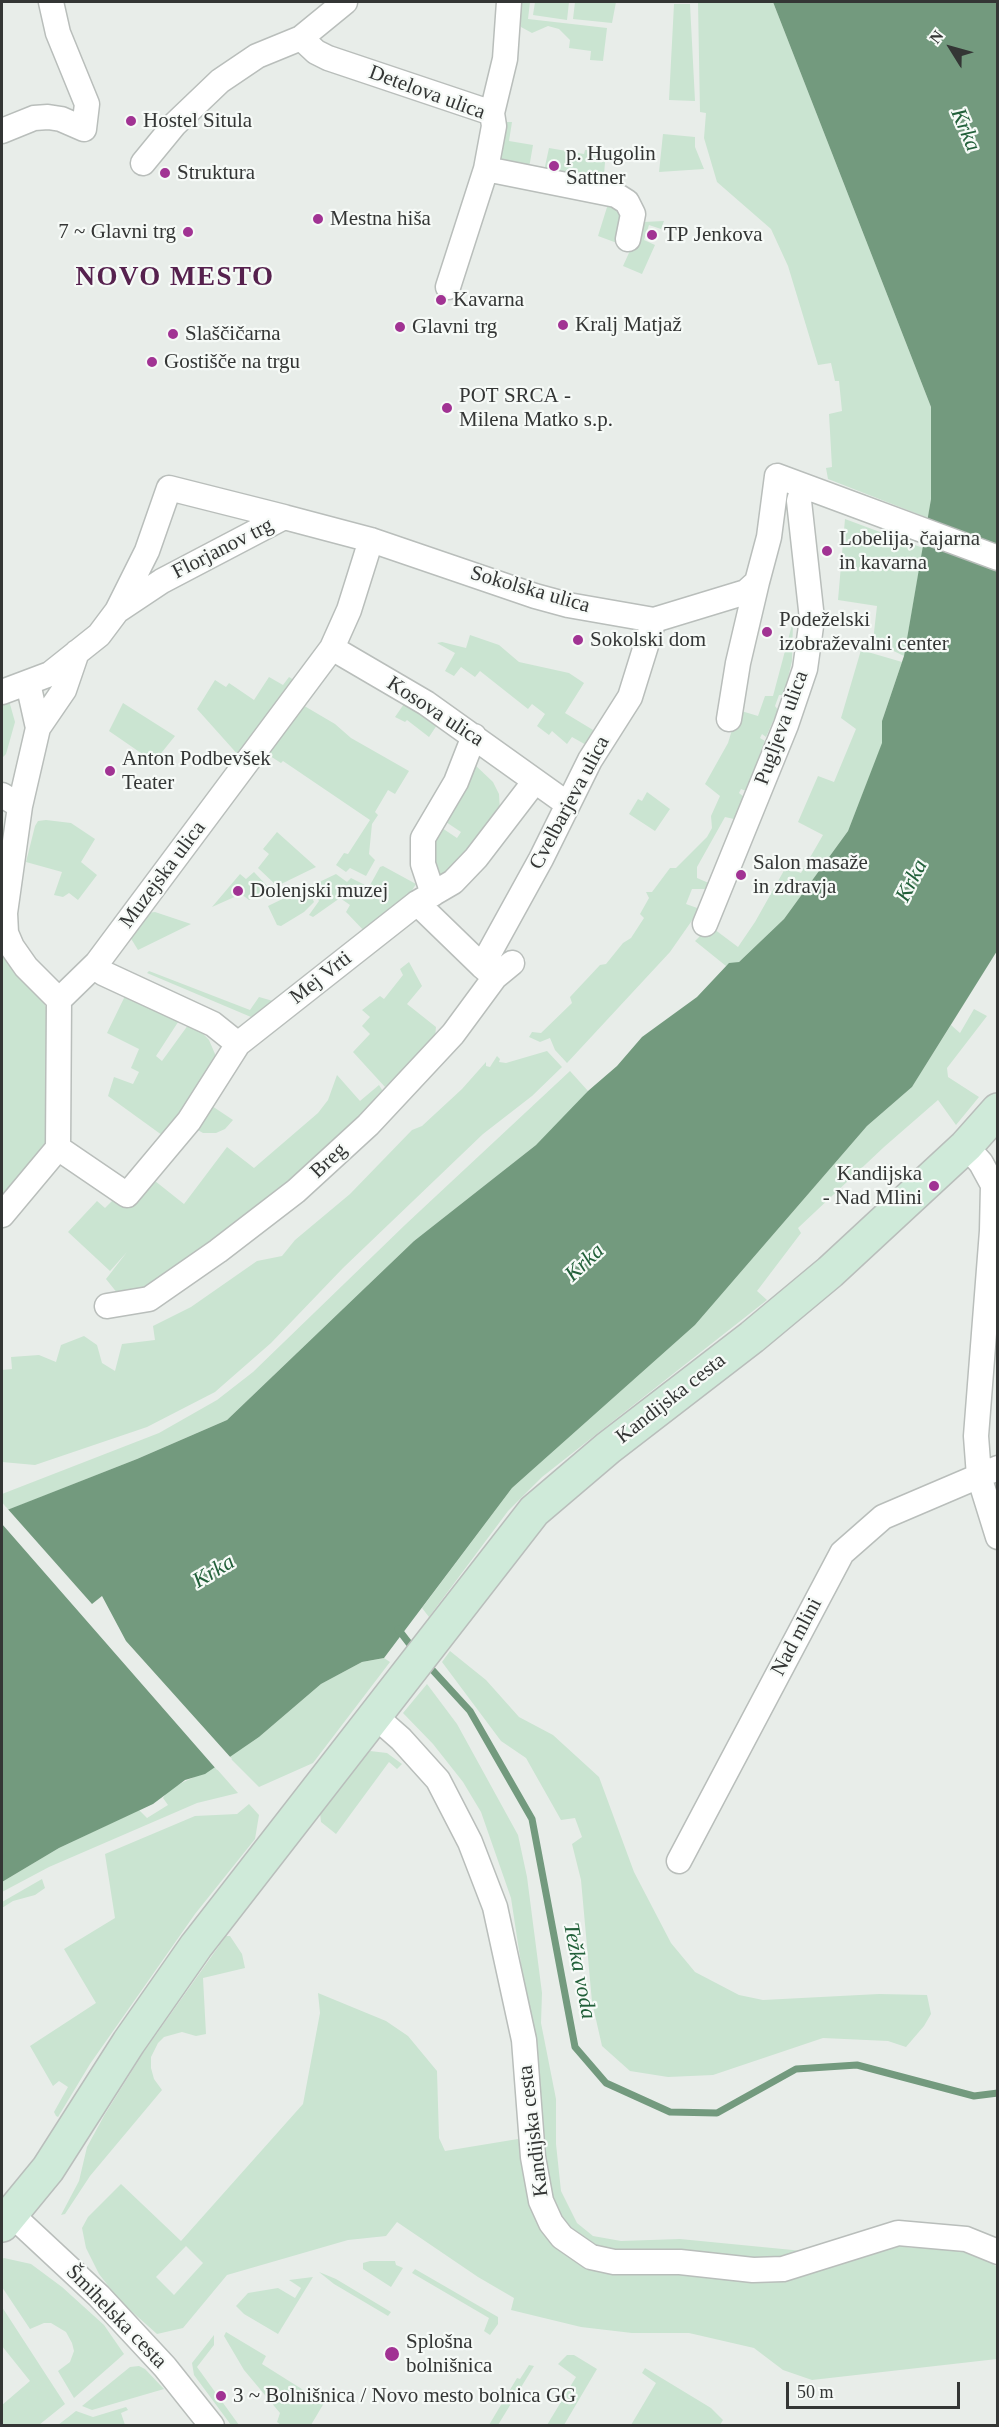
<!DOCTYPE html>
<meta charset="utf-8">
<style>
body{margin:0}
#map{position:relative;width:999px;height:2427px;overflow:hidden;background:#e8ede9;font-family:Georgia,serif}
canvas{display:block}
.frame{position:absolute;inset:0;border:3px solid #343635;pointer-events:none}
.north{position:absolute;left:921px;top:18px;width:60px;height:60px;-webkit-text-stroke:4px #f6faf7;paint-order:stroke;rotate:307deg;font-size:16px;font-weight:700;line-height:24px;text-align:center;color:#343635}
.north::after{content:'';display:block;margin:auto;width:21px;height:27px;background:#343635;clip-path:polygon(50% 0,100% 100%,50% 72%,0 100%)}
.scale{position:absolute;left:786px;top:2382px;width:174px;height:27px;box-sizing:border-box;border:3px solid #343635;border-top:0;padding-left:8px;font-size:18px;line-height:21px;white-space:nowrap;color:#343635;-webkit-text-stroke:4px #f6faf7;paint-order:stroke}
</style>
<div id="map">
<canvas width="999" height="2427"></canvas>
<div class="frame"></div>
<div class="north">N</div>
<div class="scale">50 m</div>
</div>
<script>
const g = document.querySelector('canvas').getContext('2d');
g.lineJoin = 'round';
function fill(path, color) {
  g.fillStyle = color;
  g.fill(path, 'evenodd');
}
function toPath(rows) {
  const path = new Path2D();
  for (const r of rows) {
    path.moveTo(r[0], r[1]);
    for (let i = 2; i < r.length; i += 2) path.lineTo(r[i], r[i + 1]);
  }
  return path;
}
function strokePath(path, color, width, dash) {
  g.strokeStyle = color;
  g.lineWidth = width;
  g.lineCap = dash ? 'butt' : 'round';
  g.setLineDash(dash || []);
  g.stroke(path);
}
function label(font, color, halo, rows, align = 'center') {
  g.font = font + ' Georgia,serif';
  g.lineWidth = 4.5;
  g.setLineDash([]);
  g.textBaseline = 'middle';
  g.strokeStyle = halo;
  g.fillStyle = color;
  for (const [text, x, y, turn = 0] of rows) {
    g.save();
    g.translate(x, y);
    g.rotate((+turn || 0) * Math.PI / 180);
    g.textAlign = isNaN(turn) ? turn : align;
    if (halo) g.strokeText(text, 0, 0);
    g.fillText(text, 0, 0);
    g.restore();
  }
}
fill(toPath([
 [518,2,530,2,528,19,607,28,603,61,590,60,591,51,569,48,570,40,559,29,548,26,532,33,521,27],
 [535,2,569,2,567,20,533,15],
 [575,2,616,2,612,23,573,19],
 [698,2,773,2,931,407,931,499,928,518,828,479,826,468,832,467,829,414,842,411,839,381,835,381,831,363,818,365,788,266,771,229,717,182,704,138,706,113,700,112],
 [674,4,690,4,695,101,669,100],
 [507,122,512,122,509,141,533,145,529,168,500,160],
 [663,134,695,137,695,147,704,169,659,172],
 [549,148,584,154,585,150,606,151,603,186,544,171],
 [608,204,617,207,622,219,617,243,598,236],
 [664,221,661,229,649,225,644,240,655,245,642,274,623,266,643,222],
 [845,519,923,548,904,656,873,641,877,606,838,600],
 [793,621,792,661,784,695,779,695,775,706,778,710,766,737,762,734,760,738,765,741,746,791,741,789,739,793,744,797,734,819,725,817,697,867,697,878,711,884,707,889,692,889,686,904,700,909,670,952,567,1063,555,1050,550,1038,540,1042,529,1037,532,1032,541,1033,572,1003,570,997,600,965,606,964,623,943,631,938,644,918,640,914,649,898,646,892,652,892,670,868,676,868,707,837,712,828,711,816,720,796,705,784,728,743,738,710,758,716,765,696,773,696],
 [470,635,499,645,519,662,569,673,584,683,565,713,598,733,588,746,572,737,567,744,552,731,549,735,537,726,545,714,532,704,528,709,480,671,475,677,461,667,454,676,445,671,455,653,437,643,442,642,466,648],
 [861,650,902,662,882,721,883,742,848,831,784,919,739,962,726,966,695,941,710,926,738,947,755,922,786,867,801,873,823,835,798,822,818,776,834,782,856,729,841,718],
 [269,677,283,685,289,677,299,683,240,757,197,709,215,680,226,687,229,683,254,700],
 [8,697,15,722,6,754,2,758,2,700],
 [406,701,441,719,429,737,407,720,405,722,395,717],
 [123,703,175,736,154,762,109,731],
 [301,704,335,724,351,738,409,771,395,794,388,790,375,812,378,815,372,824,369,854,375,860,366,876,350,868,346,872,336,865,344,853,348,854,370,820,283,761,281,763,267,754],
 [474,764,493,782,499,794,500,811,487,833,441,877,432,876,429,855,439,826,457,838,461,832,443,820],
 [647,792,670,809,655,831,629,814,638,799,642,801],
 [46,820,71,823,95,839,81,862,97,875,78,900,69,893,63,897,54,895,62,872,26,862,35,826,38,821],
 [277,832,316,867,277,886,258,868,269,854,263,849],
 [383,866,416,884,408,897,368,935,346,912,350,905,340,898,313,917,309,915,319,901,311,886,336,874,347,882,351,878,369,887,380,867],
 [254,872,271,890,249,900,241,894,212,907,240,874,246,879],
 [307,887,314,902,304,912,281,926,277,925,268,906],
 [155,912,191,924,138,950,127,932,147,913],
 [2,951,42,999,53,1021,50,1143,2,1204],
 [409,962,422,986,407,1004,436,1027,435,1038,385,1087,353,1052,370,1034,362,1026,370,1017,362,1010,380,996,384,999,403,975,400,969],
 [149,971,250,1010,259,997,273,1001,263,1011,251,1017,147,973],
 [125,996,182,1016,156,1056,162,1061,191,1021,209,1040,215,1054,216,1064,166,1138,108,1096,114,1077,133,1084,139,1072,131,1068,139,1049,107,1033],
 [974,1009,987,1016,947,1068,948,1077,979,1097,956,1125,938,1100,884,1147,798,1228,801,1233,757,1291,767,1300,542,1477,508,1511,429,1617,422,1608,512,1488,695,1325,867,1126,912,1087,951,1025,960,1033],
 [547,1051,562,1067,532,1096,483,1134,343,1268,271,1343,215,1392,147,1427,35,1465,2,1462,2,1370,12,1369,11,1357,39,1355,56,1362,61,1345,84,1336,97,1345,102,1363,115,1371,122,1344,155,1340,153,1326,191,1307,257,1261,282,1256,295,1240,350,1194,412,1130,422,1126,462,1089,486,1062,486,1066,490,1067,497,1056,500,1059,499,1062,506,1063],
 [570,1071,588,1091,566,1116,536,1145,414,1241,227,1420,137,1459,8,1510,2,1502,2,1494,159,1433,217,1400,253,1372,406,1224],
 [337,1075,360,1101,379,1085,384,1093,292,1183,143,1293,122,1299,106,1279,127,1252,110,1271,68,1232,97,1201,105,1208,209,1104,233,1120,225,1129,216,1133,203,1133,196,1129,155,1181,184,1204,227,1147,254,1168,318,1113,328,1100],
 [450,1651,486,1680,519,1717,553,1735,599,1777,634,1872,671,1943,695,1972,739,1995,763,2000,879,1994,927,1995,931,2014,924,2026,906,2047,888,2041,823,2038,713,2075,668,2077,630,2071,602,2046,592,2002,581,1880,572,1844,582,1837,575,1818,561,1820,526,1758,501,1741,442,1662],
 [384,1658,390,1662,313,1763,259,1787,229,1757,259,1737,321,1684,362,1662],
 [427,1684,457,1724,518,1835,527,1877,542,1993,541,2023,556,2099,556,2144,561,2191,577,2223,593,2236,621,2241,680,2239,803,2251,766,2264,608,2256,580,2245,550,2207,530,2023,511,1898,481,1812,463,1782,433,1744,403,1713],
 [370,1751,387,1753,402,1764,397,1769,389,1762,336,1834,321,1822,320,1813],
 [215,1767,238,1793,197,1803,49,1867,2,1892,2,1882,59,1848,139,1810,147,1818,168,1805,163,1798,169,1789],
 [249,1804,259,1815,255,1839,195,1914,90,2064,58,2117,56,2116,54,2112,68,2087,59,2081,53,2086,30,2046,96,2003,64,1949,115,1918,105,1854,195,1816,237,1814],
 [42,1879,45,1888,35,1895,13,1901,2,1908,2,1902],
 [226,1936,230,1936,242,1954,245,1968,203,1978,206,2034,196,2036,182,2032,164,2037,158,2043,151,2057,151,2068,154,2079,162,2090,90,2176,65,2214,61,2215,79,2181,87,2147,105,2114,145,2050],
 [318,1993,386,2021,408,2036,437,2071,439,2138,445,2151,524,2138,581,2258,751,2275,889,2245,914,2248,936,2242,973,2249,997,2267,997,2359,812,2380,783,2370,754,2348,689,2333,632,2333,581,2327,511,2310,514,2298,478,2277,397,2222,386,2236,348,2240,227,2275,183,2328,157,2334,120,2301,99,2274,86,2248,82,2228,88,2217,121,2184,181,2241,303,2104,320,2013],
 [186,2246,203,2263,174,2295,156,2277],
 [4,2258,31,2264,62,2287,104,2325,124,2354,74,2398,58,2371,70,2362,74,2351,72,2343,66,2332,51,2323,44,2323,30,2329,2,2287,2,2259],
 [370,2261,395,2261,396,2265,403,2268,391,2287,363,2269,363,2263],
 [415,2269,498,2317,498,2324,490,2335,484,2331,489,2318,412,2273],
 [319,2272,336,2279,391,2312,388,2316,334,2284],
 [313,2277,278,2334,244,2314,236,2306,248,2293,278,2288,295,2298,301,2288,289,2280],
 [2,2307,65,2404,39,2425,2,2425,2,2405,30,2381,2,2346],
 [226,2332,266,2356,262,2364,324,2403,311,2425,281,2425,277,2422,280,2413,244,2370,224,2336],
 [214,2335,214,2345,197,2367,239,2425,231,2425,194,2375,192,2363],
 [567,2355,574,2355,597,2369,564,2425,547,2425,576,2377,558,2364],
 [529,2365,534,2366,498,2425,489,2425,517,2378,520,2379],
 [139,2366,145,2369,164,2389,92,2410,82,2406,130,2367],
 [645,2368,711,2408,723,2420,720,2425,631,2425,656,2383,642,2373],
 [126,2407,128,2410,121,2413,125,2425,58,2425,76,2411,93,2417]
]), '#cae4d1');
fill(toPath([
 [773,2,997,2,997,951,912,1087,867,1126,695,1325,512,1488,384,1658,362,1662,321,1684,259,1737,205,1774,185,1780,153,1804,59,1848,2,1882,2,1512,137,1459,227,1420,414,1241,536,1145,588,1091,617,1066,642,1037,697,997,729,963,739,962,784,919,848,831,882,743,882,721,904,656,931,499,931,407]
]), '#739a7e');
fill(toPath([
 [6,1507,92,1604,102,1596,126,1641,232,1759,217,1770,2,1524,2,1509]
]), '#e8ede9');
strokePath(toPath([
 [398,1629,415,1651],
 [426,1663,470,1711,532,1819,575,2047,606,2083,670,2112,717,2113,796,2069,857,2065,974,2096,998,2093]
]), '#739a7e', 7);
const minor = toPath([
 [301,38,316,52,328,58,492,113,494,126,486,169,448,287],
 [492,113,505,59,509,2],
 [2,131,34,118,48,117,61,119,84,129,87,104,58,33,51,2],
 [143,163,175,124,220,81,257,56,301,38,345,2],
 [486,169,616,195,627,202,633,214,628,239],
 [117,611,162,581,284,517,371,540,535,596,568,605,654,620,746,592,757,582,769,537,777,476,998,558],
 [332,648,426,703,566,803],
 [28,683,38,728,20,806,5,913,6,933,12,947,26,967,59,1000],
 [2,692,50,674,99,635,117,611,147,551,169,488,284,517],
 [729,719,738,663,757,582],
 [38,728,64,690,77,652],
 [2,795,20,806],
 [433,894,423,864,423,838,456,782,474,736],
 [417,903,482,966],
 [705,924,786,725,805,669,812,619,799,501,803,487],
 [97,963,103,973,213,1024,238,1044],
 [495,977,482,966,541,859,590,760,630,697,654,620],
 [59,1000,97,963,332,648,349,610,371,540],
 [966,1146,981,1163,993,1185,992,1231,976,1436,979,1476,998,1537],
 [58,1148,127,1195,189,1121,238,1044,417,903,453,882,476,858,535,781],
 [2,1215,58,1148,59,1000],
 [107,1306,149,1299,218,1251,296,1191,368,1125,453,1034,495,977,512,963],
 [376,1717,401,1739,438,1780,470,1842,495,1907,524,2040,533,2157,541,2201,551,2223,562,2237,591,2257,614,2262,680,2262,753,2270,783,2269,898,2233,966,2239,998,2252],
 [679,1861,842,1553,883,1517,998,1468],
 [12,2215,99,2296,165,2367,212,2426]
]);
const secondary = toPath([
 [2,2225,48,2169,129,2042,196,1946,534,1511,608,1448,752,1337,830,1272,966,1146,998,1110]
]);
strokePath(minor, '#b9bebb', 27);
strokePath(secondary, '#b9bebb', 36);
strokePath(minor, '#fff', 24);
strokePath(secondary, '#cfead9', 33);
for (const [x, y, r, color] of [
 [131,121,6,"#a13393"],
 [554,166,6,"#a13393"],
 [165,173,6,"#a13393"],
 [318,219,6,"#a13393"],
 [188,232,6,"#a13393"],
 [652,235,6,"#a13393"],
 [441,300,6,"#a13393"],
 [563,325,6,"#a13393"],
 [400,327,6,"#a13393"],
 [173,334,6,"#a13393"],
 [152,362,6,"#a13393"],
 [447,408,6,"#a13393"],
 [827,551,6,"#a13393"],
 [767,632,6,"#a13393"],
 [578,640,6,"#a13393"],
 [110,771,6,"#a13393"],
 [741,875,6,"#a13393"],
 [238,891,6,"#a13393"],
 [934,1186,6,"#a13393"],
 [392,2354,8,"#a13393"],
 [221,2396,6,"#a13393"]
]) {
  const dot = new Path2D();
  dot.arc(x, y, r, 0, 2 * Math.PI);
  g.fillStyle = color;
  g.fill(dot);
  strokePath(dot, '#f6faf7', 2);
}
label('21px', '#343635', '#f6faf7', [
 ["Detelova ulica",427,93,20],
 ["Florjanov trg",223,549,-27],
 ["Sokolska ulica",530,590,16],
 ["Kosova ulica",435,712,33],
 ["Pugljeva ulica",782,728,-70],
 ["Cvelbarjeva ulica",570,803,-62],
 ["Muzejska ulica",163,875,-53],
 ["Mej Vrti",321,978,-38],
 ["Breg",329,1161,-43],
 ["Kandijska cesta",671,1399,-38],
 ["Nad mlini",797,1637,-62],
 ["Kandijska cesta",534,2131,-97],
 ["Šmihelska cesta",116,2317,46]
]);
label('21px', '#343635', '#f6faf7', [
 ["Hostel Situla",143,121],
 ["p. Hugolin",566,154],
 ["Sattner",566,178],
 ["Struktura",177,173],
 ["Mestna hiša",330,219],
 ["7 ~ Glavni trg",176,232,"right"],
 ["TP Jenkova",664,235],
 ["Kavarna",453,300],
 ["Kralj Matjaž",575,325],
 ["Glavni trg",412,327],
 ["Slaščičarna",185,334],
 ["Gostišče na trgu",164,362],
 ["POT SRCA -",459,396],
 ["Milena Matko s.p.",459,420],
 ["Lobelija, čajarna",839,539],
 ["in kavarna",839,563],
 ["Podeželski",779,620],
 ["izobraževalni center",779,644],
 ["Sokolski dom",590,640],
 ["Anton Podbevšek",122,759],
 ["Teater",122,783],
 ["Salon masaže",753,863],
 ["in zdravja",753,887],
 ["Dolenjski muzej",250,891],
 ["Kandijska",922,1174,"right"],
 ["- Nad Mlini",922,1198,"right"],
 ["Splošna",406,2342],
 ["bolnišnica",406,2366],
 ["3 ~ Bolnišnica / Novo mesto bolnica GG",233,2396]
], 'left');
label('italic 22px', '#22603a', '#f6faf7', [
 ["Krka",965,130,67],
 ["Krka",912,881,-63],
 ["Krka",585,1263,-43],
 ["Krka",214,1572,-31],
 ["Težka voda",579,1971,79]
]);
g.letterSpacing = '1.5px';
label('bold 27px', '#56214e', '#f6faf7', [
 ["NOVO MESTO",175,278]
]);
g.letterSpacing = '0px';
</script>
